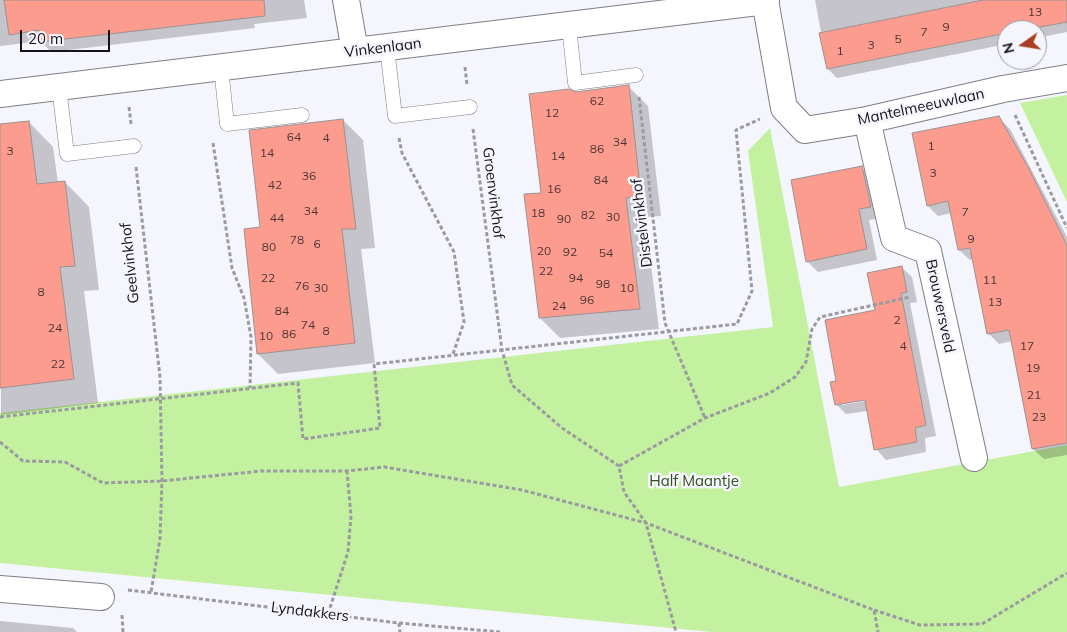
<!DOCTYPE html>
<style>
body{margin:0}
#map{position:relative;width:1067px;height:632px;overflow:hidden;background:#f5f5fd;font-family:Mulish,sans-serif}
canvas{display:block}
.north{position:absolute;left:997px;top:20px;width:50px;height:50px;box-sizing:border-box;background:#f5f5fd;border:1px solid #9b9ba1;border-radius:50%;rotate:257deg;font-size:14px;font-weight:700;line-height:20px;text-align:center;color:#141417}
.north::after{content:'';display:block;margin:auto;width:18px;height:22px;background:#a94024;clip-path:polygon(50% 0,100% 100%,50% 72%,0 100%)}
.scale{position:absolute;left:20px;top:30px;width:90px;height:22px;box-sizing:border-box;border:2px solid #141417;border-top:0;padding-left:6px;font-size:15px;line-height:18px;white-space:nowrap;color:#141417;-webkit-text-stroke:4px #f5f5fd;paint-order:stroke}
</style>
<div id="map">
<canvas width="1067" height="632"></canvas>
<div class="north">N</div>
<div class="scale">20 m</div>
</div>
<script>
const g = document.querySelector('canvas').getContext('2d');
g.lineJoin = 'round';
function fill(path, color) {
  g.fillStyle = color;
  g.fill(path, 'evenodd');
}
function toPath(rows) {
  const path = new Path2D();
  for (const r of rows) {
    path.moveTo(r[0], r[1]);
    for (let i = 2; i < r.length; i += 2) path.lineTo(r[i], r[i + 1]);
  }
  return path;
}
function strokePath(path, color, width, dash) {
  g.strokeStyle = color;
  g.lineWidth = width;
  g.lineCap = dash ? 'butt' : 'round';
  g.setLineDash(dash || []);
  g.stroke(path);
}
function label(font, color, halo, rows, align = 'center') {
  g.font = font + ' Mulish,sans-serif';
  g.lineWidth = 5;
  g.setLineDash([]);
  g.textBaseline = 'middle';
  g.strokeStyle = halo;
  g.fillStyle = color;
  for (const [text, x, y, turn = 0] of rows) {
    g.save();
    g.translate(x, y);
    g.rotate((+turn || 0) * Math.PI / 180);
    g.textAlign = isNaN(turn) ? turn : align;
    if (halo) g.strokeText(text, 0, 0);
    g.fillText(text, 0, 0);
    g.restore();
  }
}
fill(toPath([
 [1067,95,1067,202,1020,103],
 [770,128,839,487,1067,445,1067,632,712,632,0,563,0,413,773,327,748,151]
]), '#c3f1a0');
fill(toPath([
 [0,0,304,0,307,18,254,24,255,28,51,52,41,41,0,46],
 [815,0,1067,0,1067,32,1037,38,1037,30,1007,30,1007,44,837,78,828,69],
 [628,86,648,106,661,216,645,217,659,329,560,338,540,318,576,93],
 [999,118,1010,129,1067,237,1067,455,1044,459,1033,449,1012,341,999,344,988,333,974,259,970,260,959,250,952,213,938,216,928,206],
 [343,120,363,140,375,248,361,249,375,363,278,374,258,354,261,228],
 [29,122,53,147,58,183,65,182,89,207,99,290,84,291,98,403,1,415,0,124],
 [862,168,873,179,881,218,869,220,877,260,818,272,807,261],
 [901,267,912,277,917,302,910,303,936,436,925,438,926,452,886,460,876,449,868,411,846,414,836,404,838,382],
 [871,398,871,400,842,405,842,402],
 [0,621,73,628,77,632,0,632]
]), '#0003');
const building = toPath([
 [4,0,264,0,265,16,40,42,39,30,9,35,4,0],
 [983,0,1067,0,1067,22,1024,30,1007,30,1007,33,827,69,819,33,983,0],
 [629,85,641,196,626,198,640,309,539,318,524,194,541,193,529,94,569,89,576,92,629,85],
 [999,116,1029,169,1067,245,1067,443,1032,449,1009,330,987,334,970,248,958,250,948,201,927,206,912,133,999,116],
 [343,119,356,229,342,229,355,343,257,354,244,229,260,227,249,130,343,119],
 [29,121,37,184,65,181,75,266,60,267,74,379,0,388,0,124,29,121],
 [862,166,871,207,859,209,867,249,806,262,791,180,862,166],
 [902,266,907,292,901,293,926,425,915,428,917,442,874,450,865,400,835,405,830,382,836,381,825,320,875,310,867,273,902,266]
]);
fill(building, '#fc9c8f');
strokePath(building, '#9a9190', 1);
const service = toPath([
 [569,26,575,83,636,75],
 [387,48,395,116,470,107],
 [221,68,227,124,302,115],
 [59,87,67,154,134,146]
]);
const minor = toPath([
 [346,0,355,51],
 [765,0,784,108,805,130,867,120,1003,89,1067,78],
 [0,94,766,1],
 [867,120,894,238,928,251,974,458],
 [0,589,101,597]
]);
strokePath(service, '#7e7e86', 15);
strokePath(minor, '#7e7e86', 28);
strokePath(toPath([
 [465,67,467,85],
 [639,97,665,323,705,418],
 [129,107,131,124],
 [1015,115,1067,228],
 [473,129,502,350,512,385,562,428,619,466,624,492,646,523,676,632],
 [399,138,402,153,454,252,464,322,453,354],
 [213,143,232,268,244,298,251,337,250,388],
 [136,167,160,377,162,481,160,539,151,592],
 [0,417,298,383,303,439,380,428,374,364,737,324,752,291,736,130,760,119],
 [0,442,23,461,65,462,103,483,162,481,261,471,347,471,384,467,522,490,646,523,874,610,878,632],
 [619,466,705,418,770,393,795,377,806,362,812,329,820,317,910,297],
 [128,590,399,623,500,632],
 [874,610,920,625,982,624,1067,573],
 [328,614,348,552,351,516,347,471],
 [122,615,123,632],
 [399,623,400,632]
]), '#9a9aa0', 3, [4, 2.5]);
strokePath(service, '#fff', 14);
strokePath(minor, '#fff', 26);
label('12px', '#4e3635', null, [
 ["13",1035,12],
 ["9",946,27],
 ["7",924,32],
 ["5",898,39],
 ["3",871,45],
 ["1",840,51],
 ["62",597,101],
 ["12",552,113],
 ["64",294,137],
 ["4",326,138],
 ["34",620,142],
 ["1",931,146],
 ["86",597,149],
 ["3",10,151],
 ["14",267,153],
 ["14",558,156],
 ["3",933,173],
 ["36",309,176],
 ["84",601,180],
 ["42",275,185],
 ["16",554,189],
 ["34",311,211],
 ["7",965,212],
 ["18",538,213],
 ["82",588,215],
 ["30",613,217],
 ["44",277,218],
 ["90",564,219],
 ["9",971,239],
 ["78",297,240],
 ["6",317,244],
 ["80",269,247],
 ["20",544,251],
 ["92",570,252],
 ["54",606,253],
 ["22",546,271],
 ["22",268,278],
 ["94",576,278],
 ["11",990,280],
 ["98",603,284],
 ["76",302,286],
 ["30",321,288],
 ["10",627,288],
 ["8",41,292],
 ["96",587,300],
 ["13",995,302],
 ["24",559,306],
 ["84",282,311],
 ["2",897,320],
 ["74",308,325],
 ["24",55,328],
 ["8",326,331],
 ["86",289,334],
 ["10",266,336],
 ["4",903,346],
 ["17",1027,346],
 ["22",58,364],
 ["19",1033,368],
 ["21",1034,395],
 ["23",1039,417]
]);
label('15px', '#141417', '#f5f5fd', [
 ["Vinkenlaan",383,48,-7],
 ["Mantelmeeuwlaan",921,107,-12],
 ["Groenvinkhof",493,193,83],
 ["Distelvinkhof",642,223,-97],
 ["Geelvinkhof",130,263,-96],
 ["Brouwersveld",940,306,78],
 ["Lyndakkers",310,612,7]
]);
label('15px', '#345019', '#f5f5fd', [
 ["Half Maantje",694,481]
]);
</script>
